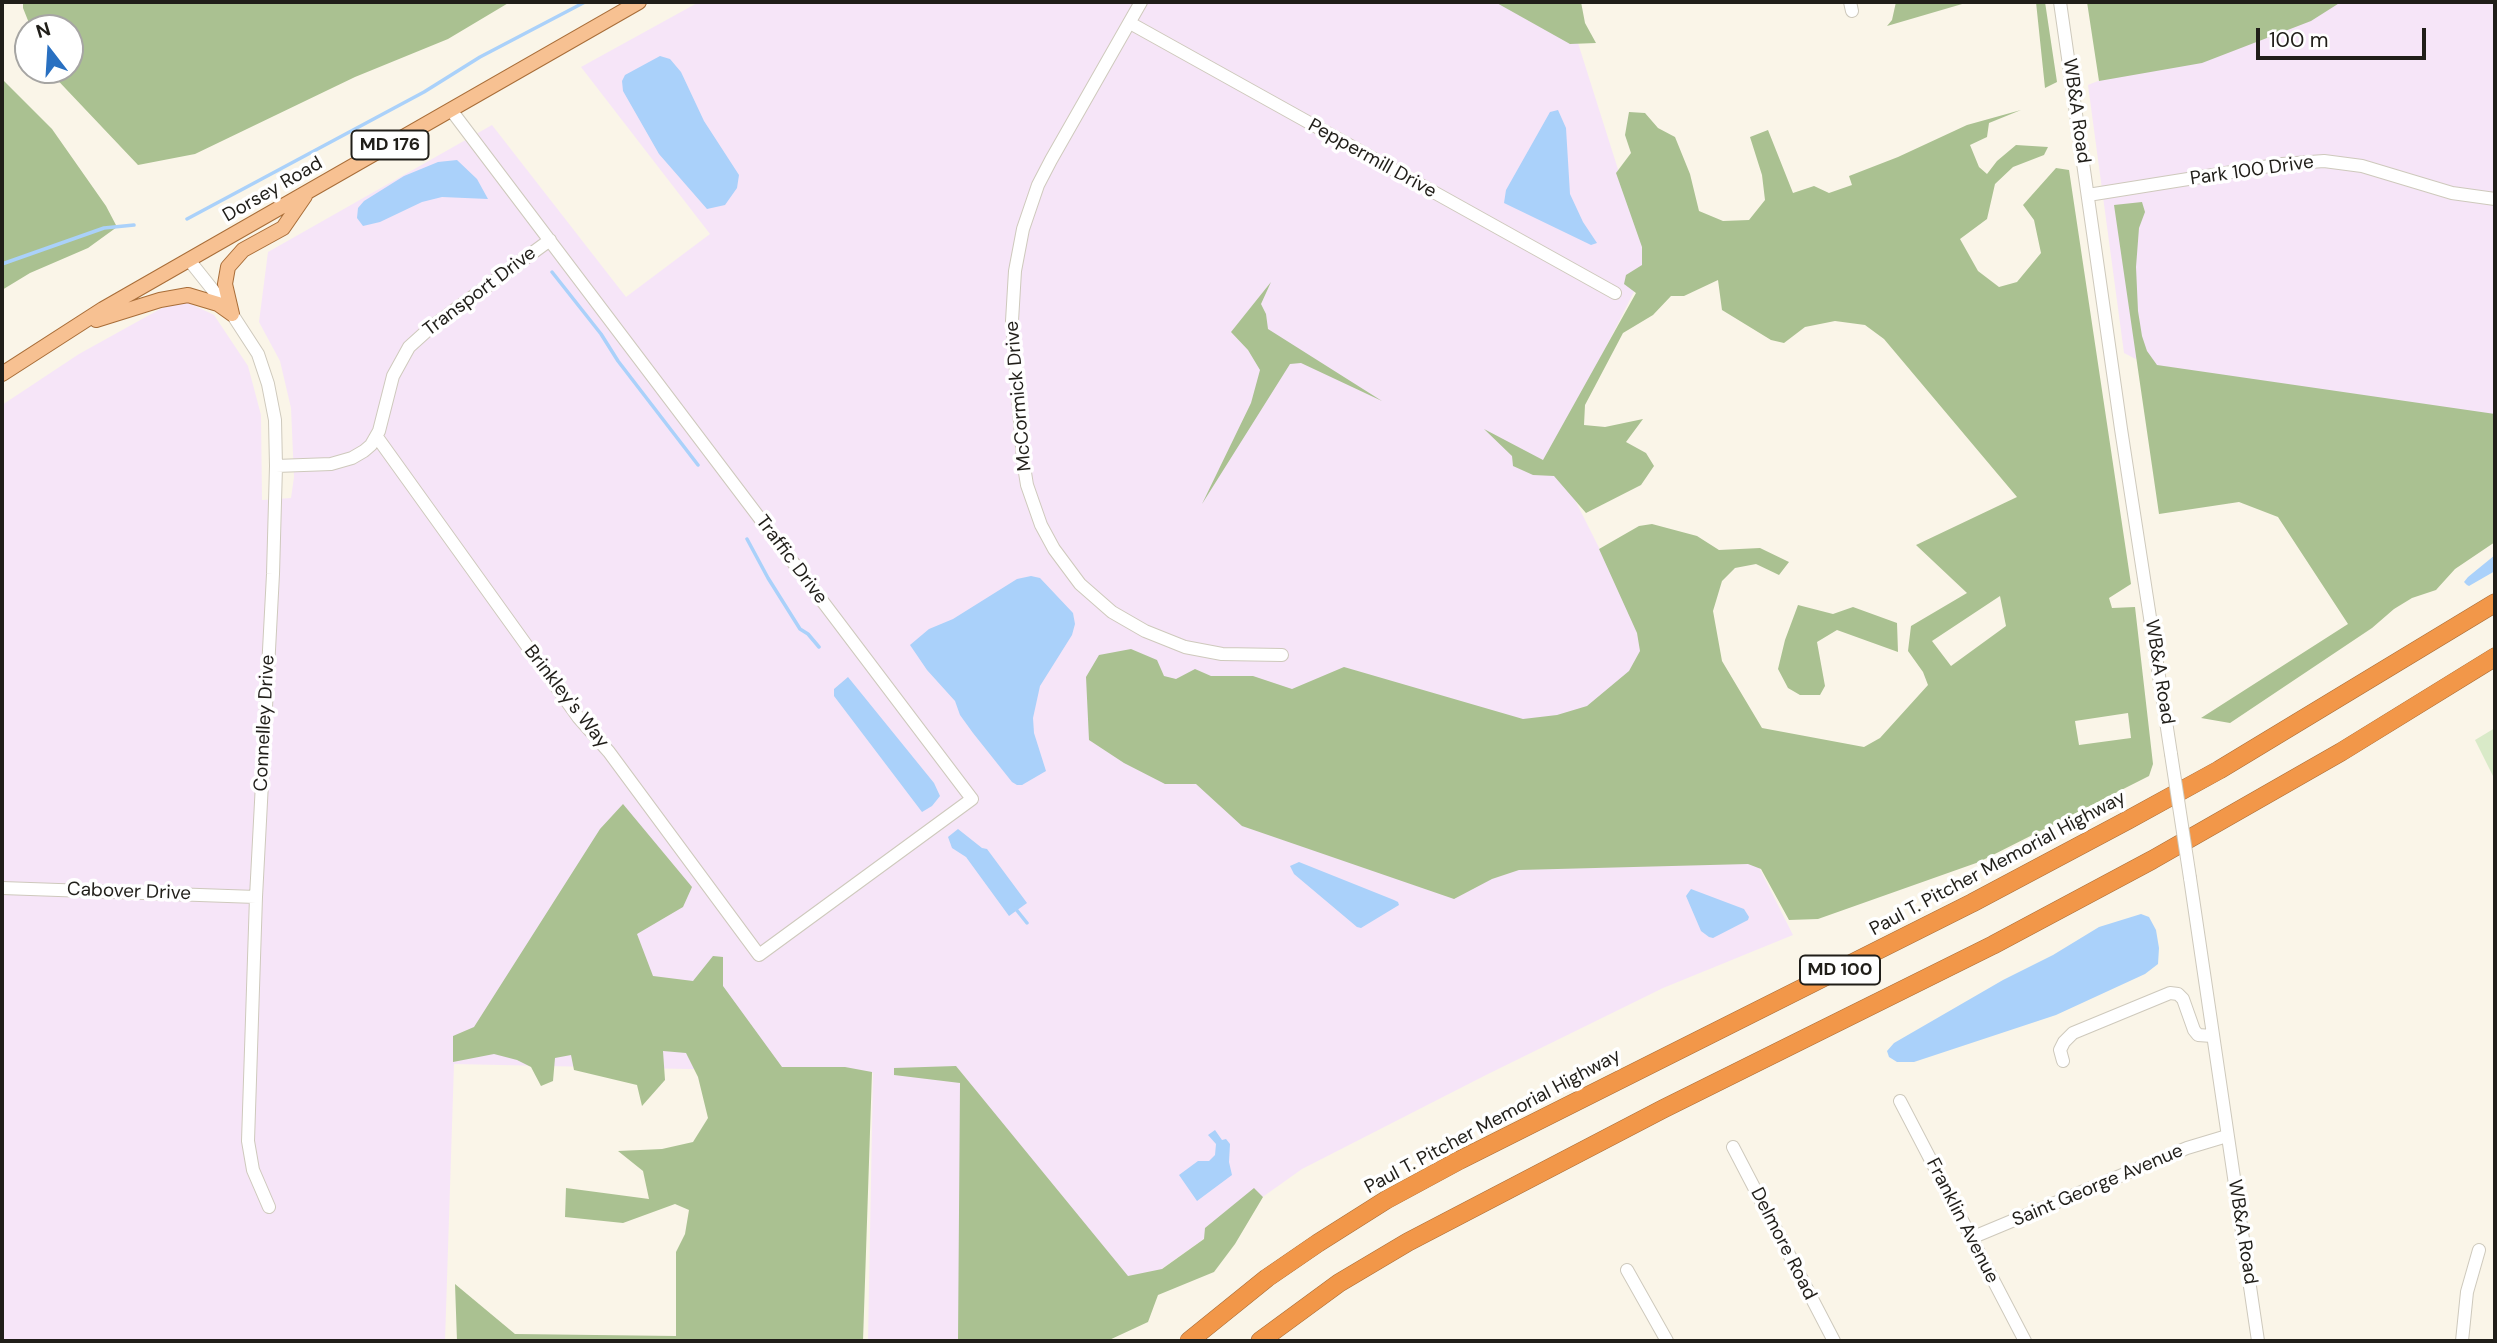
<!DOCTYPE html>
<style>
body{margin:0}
#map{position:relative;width:2497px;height:1343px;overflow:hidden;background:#faf5e8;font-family:"DM Sans",sans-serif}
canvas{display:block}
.frame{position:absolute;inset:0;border:4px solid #201e19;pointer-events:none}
.north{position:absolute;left:14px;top:14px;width:70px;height:70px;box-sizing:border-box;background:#fff;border:2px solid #a6a5a3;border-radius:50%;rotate:343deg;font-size:19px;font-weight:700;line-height:28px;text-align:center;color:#201e19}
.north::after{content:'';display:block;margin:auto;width:24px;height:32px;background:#2970c1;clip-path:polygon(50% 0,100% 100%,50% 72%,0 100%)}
.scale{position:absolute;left:2256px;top:28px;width:170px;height:32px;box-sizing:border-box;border:4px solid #201e19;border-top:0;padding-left:9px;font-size:21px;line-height:24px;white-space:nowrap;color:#201e19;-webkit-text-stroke:5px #fff;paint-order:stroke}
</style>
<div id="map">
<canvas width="2497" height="1343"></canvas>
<div class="frame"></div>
<div class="north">N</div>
<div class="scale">100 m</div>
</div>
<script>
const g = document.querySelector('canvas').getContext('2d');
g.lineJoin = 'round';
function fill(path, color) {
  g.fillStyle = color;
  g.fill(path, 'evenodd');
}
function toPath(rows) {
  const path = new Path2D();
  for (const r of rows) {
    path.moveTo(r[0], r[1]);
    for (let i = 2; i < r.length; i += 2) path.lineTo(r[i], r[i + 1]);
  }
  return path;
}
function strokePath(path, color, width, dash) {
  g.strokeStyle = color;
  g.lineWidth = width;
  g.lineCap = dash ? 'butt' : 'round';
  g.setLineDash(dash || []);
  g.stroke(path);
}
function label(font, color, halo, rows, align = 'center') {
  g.font = font + ' "DM Sans",sans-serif';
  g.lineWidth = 7;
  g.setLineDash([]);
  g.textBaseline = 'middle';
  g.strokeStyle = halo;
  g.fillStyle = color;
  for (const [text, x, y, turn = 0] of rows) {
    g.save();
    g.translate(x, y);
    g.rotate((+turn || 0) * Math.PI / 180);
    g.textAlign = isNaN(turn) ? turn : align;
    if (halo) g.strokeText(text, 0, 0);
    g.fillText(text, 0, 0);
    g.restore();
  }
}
fill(toPath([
 [699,2,1565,2,1648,264,1552,454,1793,935,1663,988,1486,1075,1302,1169,1156,1273,1083,1341,868,1341,873,1073,454,1064,445,1341,2,1341,2,405,79,354,171,303,189,303,214,315,248,366,261,415,262,500,291,498,294,477,291,408,280,361,259,322,268,252,492,125,626,297,710,234,581,67],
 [2294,2,2495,2,2495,535,2327,456,2124,353,2088,85]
]), '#f6e5f8');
fill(toPath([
 [2495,728,2495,780,2475,740]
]), '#d9eac8');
fill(toPath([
 [23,2,510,2,448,39,355,77,195,154,138,165,48,70,70,70,70,28,31,28,23,8],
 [1495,2,1581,2,1585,23,1596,43,1570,44],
 [1896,2,1969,2,1887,26,1892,20],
 [2036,2,2045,2,2057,82,2045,88],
 [2087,2,2341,2,2311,21,2202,63,2099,81],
 [2,79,52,129,106,206,117,227,88,248,30,273,2,290],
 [2021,110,1989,123,1987,137,1970,145,1979,167,1987,174,1997,161,2016,145,2048,147,2044,155,2013,167,1995,184,1987,219,1960,239,1978,271,1999,287,2017,282,2041,253,2034,220,2023,205,2056,168,2069,170,2131,584,2109,598,2112,608,2135,607,2153,764,2149,776,1979,862,1818,919,1789,920,1761,869,1748,864,1519,870,1492,879,1454,899,1242,826,1196,784,1165,784,1124,763,1089,740,1086,677,1099,655,1131,649,1157,660,1164,676,1176,679,1195,669,1211,676,1253,676,1292,689,1344,667,1523,719,1557,715,1587,706,1629,671,1640,651,1637,633,1599,549,1639,526,1652,524,1697,536,1719,550,1760,548,1789,562,1779,575,1756,564,1735,568,1722,581,1713,611,1722,661,1762,728,1864,747,1880,738,1928,685,1923,672,1908,651,1911,626,1967,593,1916,545,2017,497,1884,339,1865,325,1835,321,1805,327,1784,343,1771,340,1722,310,1718,280,1684,296,1671,296,1653,315,1623,333,1585,405,1584,425,1605,427,1643,419,1626,442,1646,453,1654,466,1641,485,1586,513,1554,476,1533,475,1513,466,1512,456,1484,429,1543,460,1636,293,1624,284,1626,275,1642,265,1642,247,1616,173,1631,153,1625,135,1629,112,1645,113,1658,128,1675,137,1690,174,1699,211,1723,221,1749,220,1765,200,1762,175,1750,137,1768,130,1793,193,1814,186,1829,193,1852,185,1849,176,1898,157,1967,125],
 [2000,596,2006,626,1951,666,1932,641],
 [2128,713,2131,738,2079,745,2075,721],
 [2142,202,2145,212,2139,228,2136,267,2138,311,2142,336,2147,351,2157,365,2495,414,2495,542,2455,569,2436,590,2412,598,2394,609,2372,628,2230,723,2201,718,2348,624,2278,517,2239,502,2159,514,2114,205],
 [1271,282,1261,304,1266,314,1268,329,1382,401,1301,363,1290,364,1202,504,1251,403,1260,370,1248,350,1231,332],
 [1798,605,1833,614,1853,607,1897,623,1898,652,1837,630,1817,642,1825,686,1820,695,1800,695,1788,688,1778,669,1785,640],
 [623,804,692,887,683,907,637,934,653,976,693,981,713,956,723,957,723,986,782,1067,845,1067,872,1072,863,1341,457,1341,455,1284,515,1334,676,1336,676,1252,685,1234,689,1210,675,1204,623,1223,565,1217,566,1188,649,1199,643,1171,618,1151,662,1149,693,1142,708,1118,698,1077,686,1053,663,1051,665,1080,642,1106,637,1085,574,1070,571,1055,555,1058,553,1081,541,1086,531,1067,517,1060,494,1054,453,1062,453,1036,474,1027,600,829],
 [956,1066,1128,1276,1162,1269,1204,1239,1205,1228,1254,1188,1263,1197,1235,1244,1214,1272,1158,1295,1148,1322,1107,1341,958,1341,960,1083,894,1075,894,1068]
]), '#aac191');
fill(toPath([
 [660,56,670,59,681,72,704,121,739,175,737,188,725,205,707,209,659,154,623,91,622,81,625,75],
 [1558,110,1566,128,1570,194,1583,222,1597,243,1591,245,1504,203,1506,190,1550,112],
 [457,160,477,179,488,199,442,197,422,202,380,222,363,226,357,218,358,208,364,201,404,176,438,162],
 [2495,555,2495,571,2469,586,2467,585,2464,582,2468,577],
 [1031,576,1040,578,1073,613,1075,624,1072,635,1040,686,1033,718,1034,733,1046,771,1022,785,1017,785,1012,782,973,733,960,715,955,701,927,670,910,645,929,629,953,619,1017,579],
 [848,677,934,783,940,796,932,806,922,812,834,696,834,689],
 [958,829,982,848,987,849,1027,903,1009,916,966,857,952,848,948,837],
 [1299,862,1394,900,1398,902,1399,905,1361,928,1357,927,1294,874,1290,866],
 [1691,889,1744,909,1749,917,1748,920,1713,938,1709,937,1701,931,1686,896],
 [2141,914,2149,917,2156,930,2159,948,2158,964,2145,974,2056,1015,1914,1062,1897,1062,1889,1057,1887,1051,1894,1043,2003,980,2053,955,2099,927],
 [1215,1130,1222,1140,1226,1139,1230,1144,1229,1162,1232,1175,1197,1201,1179,1175,1198,1161,1209,1161,1215,1155,1216,1144,1208,1135]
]), '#aad1fa');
strokePath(toPath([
 [187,219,424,92,480,57,585,2],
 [2,264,104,228,134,225],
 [552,272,601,334,618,361,698,465],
 [747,539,768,578,800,629,808,634,819,647],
 [1015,908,1027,923]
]), '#aad1fa', 3.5);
const minor = toPath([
 [1141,2,1051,160,1038,185,1023,229,1015,271,1012,321,1023,460,1027,485,1041,525,1054,549,1080,584,1112,612,1145,631,1185,647,1222,654,1282,655],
 [1850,2,1852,11],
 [2060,2,2121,429,2171,754],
 [1130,23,1615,293],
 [2088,195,2282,164,2324,161,2362,166,2452,193,2495,199],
 [189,260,232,314,258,354,268,384,275,420,276,466,273,574,256,897,248,1141,253,1170,269,1207],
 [377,437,578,717,609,752,759,955,972,799,451,110],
 [276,466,331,464,352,458,364,451,371,445,379,431,393,376,409,347,430,328,550,240],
 [2190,878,2258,1341],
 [2,888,256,897],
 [2063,1061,2060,1050,2064,1042,2073,1033,2170,993,2178,994,2183,999,2194,1030,2198,1035,2212,1036],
 [1900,1101,2025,1341],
 [1733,1147,1834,1341],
 [1971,1238,2187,1148,2227,1136],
 [1627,1270,1667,1341],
 [2462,1341,2467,1292,2479,1250]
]);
const major = toPath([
 [232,314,225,284,228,267,243,250,283,228,305,196],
 [96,320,160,300,188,295,218,304,232,314],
 [2,374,103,309,639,2]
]);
const highway = toPath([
 [1189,1341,1267,1278,1318,1243,1386,1200,1460,1160,1972,903,2128,820,2219,770,2495,603],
 [1260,1341,1339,1283,1408,1242,1663,1109,1993,945,2152,860,2341,752,2495,657]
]);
strokePath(minor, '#cec9bc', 14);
strokePath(major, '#a86d38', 16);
strokePath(highway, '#a86d38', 19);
strokePath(minor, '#fff', 12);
strokePath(major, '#f7c192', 14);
strokePath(highway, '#f29749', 18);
const minorBridge = toPath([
 [2171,754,2190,878]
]);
strokePath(minorBridge, '#cec9bc', 14, []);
strokePath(minorBridge, '#fff', 12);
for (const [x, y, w] of [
 [390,145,77],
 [1840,970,80]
]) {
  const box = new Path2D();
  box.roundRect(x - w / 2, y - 14.5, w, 29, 5);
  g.fillStyle = '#fff';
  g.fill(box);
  strokePath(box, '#201e19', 2);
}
label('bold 18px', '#201e19', null, [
 ["MD 176",390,145],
 ["MD 100",1840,970]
]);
label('19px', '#201e19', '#fff', [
 ["WB&A Road",2076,111,82],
 ["Peppermill Drive",1372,159,29],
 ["Park 100 Drive",2252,171,-8],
 ["Dorsey Road",273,190,-30],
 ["Transport Drive",480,292,-37],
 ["McCormick Drive",1019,396,-95],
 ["Traffic Drive",791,560,53],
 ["WB&A Road",2159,672,81],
 ["Brinkley's Way",566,697,52],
 ["Connelley Drive",265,723,-87],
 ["Paul T. Pitcher Memorial Highway",1998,864,-28],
 ["Cabover Drive",129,892,2],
 ["Paul T. Pitcher Memorial Highway",1493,1122,-28],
 ["Saint George Avenue",2098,1186,-23],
 ["Franklin Avenue",1962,1221,63],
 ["WB&A Road",2242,1232,81],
 ["Delmore Road",1783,1244,63]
]);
</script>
